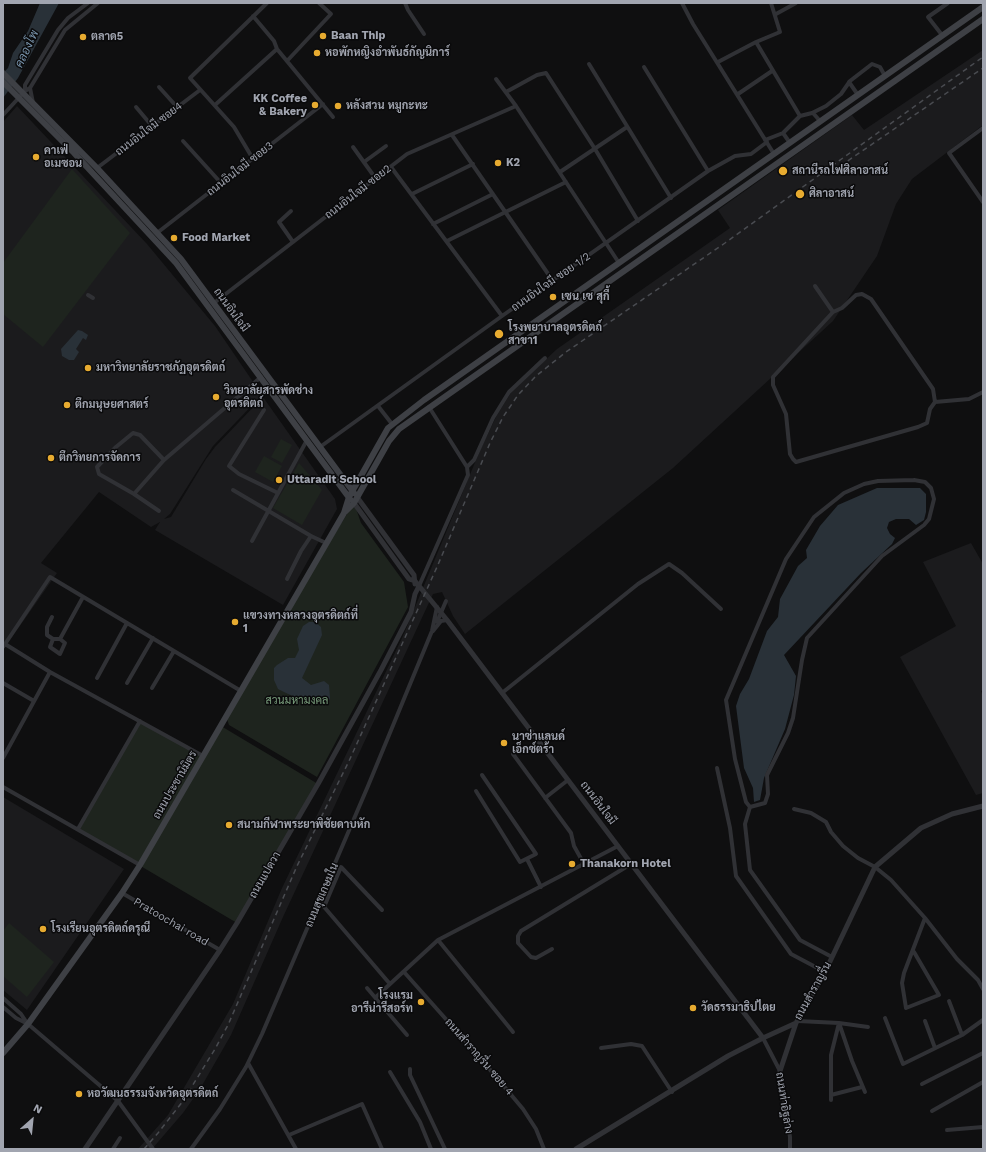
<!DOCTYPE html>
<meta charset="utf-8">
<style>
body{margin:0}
#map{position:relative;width:986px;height:1152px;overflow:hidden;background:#0f0f10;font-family:"Work Sans",sans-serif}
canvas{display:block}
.frame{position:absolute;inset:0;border:4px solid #a1a5b0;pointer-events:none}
.north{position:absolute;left:12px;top:1100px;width:40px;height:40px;-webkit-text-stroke:3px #0a0a0b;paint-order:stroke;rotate:27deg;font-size:11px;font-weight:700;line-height:16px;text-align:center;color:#a1a5b0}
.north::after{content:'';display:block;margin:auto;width:14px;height:18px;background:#a1a5b0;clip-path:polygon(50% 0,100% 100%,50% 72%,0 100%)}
</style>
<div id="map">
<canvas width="986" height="1152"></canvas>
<div class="frame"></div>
<div class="north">N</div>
</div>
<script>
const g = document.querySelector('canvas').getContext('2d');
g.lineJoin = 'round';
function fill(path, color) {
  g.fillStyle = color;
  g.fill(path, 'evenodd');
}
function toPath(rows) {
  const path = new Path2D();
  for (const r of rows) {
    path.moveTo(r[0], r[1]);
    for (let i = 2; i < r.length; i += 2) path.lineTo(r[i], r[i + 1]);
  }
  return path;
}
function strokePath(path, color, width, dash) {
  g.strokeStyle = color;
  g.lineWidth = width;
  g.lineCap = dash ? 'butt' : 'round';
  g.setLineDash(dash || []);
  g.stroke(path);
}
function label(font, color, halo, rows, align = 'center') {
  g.font = font + ' "Work Sans",Sarabun,sans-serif';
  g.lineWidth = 3;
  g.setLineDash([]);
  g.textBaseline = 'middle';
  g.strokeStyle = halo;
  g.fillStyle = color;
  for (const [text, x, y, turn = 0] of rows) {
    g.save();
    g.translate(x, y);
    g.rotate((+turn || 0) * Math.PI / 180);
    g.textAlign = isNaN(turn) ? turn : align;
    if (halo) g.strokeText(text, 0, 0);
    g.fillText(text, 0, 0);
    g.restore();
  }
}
fill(toPath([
 [983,50,983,125,912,179,896,204,877,256,833,321,673,468,465,634,453,616,442,592,433,594,283,917,231,1035,200,1089,183,1113,152,1149,138,1149,168,1115,233,1004,282,888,403,636,481,448,497,415,512,391,557,349,730,228,718,210,852,115,864,130],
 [17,106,147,244,215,326,262,395,213,446,170,514,164,519,171,517,206,459,215,447,263,397,335,499,337,509,283,605,155,530,160,522,151,527,99,492,41,563,57,573,3,650,3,122],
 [971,543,983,564,983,690,981,691,983,696,983,793,976,795,900,657,956,626,923,562],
 [3,797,124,869,27,1010,3,990]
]), '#1b1b1d');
fill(toPath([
 [72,169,130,233,43,347,3,314,3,263],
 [281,439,292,445,282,463,271,457],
 [264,456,282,466,273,482,255,472],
 [299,463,322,490,302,525,273,508],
 [354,503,361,523,404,582,408,607,317,777,229,725,226,716,291,603],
 [140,721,203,756,221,726,318,784,237,923,78,829],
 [9,923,54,962,27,997,3,976,3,931]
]), '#1e241e');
fill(toPath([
 [40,3,59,3,18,78,3,98,3,73,8,68,13,53,28,31],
 [78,330,82,331,88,335,86,340,83,338,76,349,79,352,74,360,69,360,62,356,61,349],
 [877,488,920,488,926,494,926,512,924,520,916,525,909,519,896,519,889,522,887,528,890,534,895,538,892,544,861,573,784,655,796,676,794,695,785,729,764,778,760,800,754,802,753,788,744,768,736,706,740,694,749,679,767,631,778,617,780,599,798,566,807,558,806,550,820,526,838,505],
 [309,622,315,622,321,627,322,635,302,678,311,685,324,681,329,685,330,698,328,703,323,705,299,699,284,692,278,689,274,680,274,668,277,665,288,658,295,658,299,650,297,639,303,626]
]), '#293138');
strokePath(toPath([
 [405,3,408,10,424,34],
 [682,3,693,24,774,154],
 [776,14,796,3],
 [253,16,274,41,277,49,333,117],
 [942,35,928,17,948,3],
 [756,42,800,116,812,113,826,106,841,94,850,81,872,64,880,67,885,76],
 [287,61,331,14,319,3],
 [718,62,756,42,780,32,771,3],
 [589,64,671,198],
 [644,67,708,171],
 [496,79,516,106,619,263],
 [849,82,858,95],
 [159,87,177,107],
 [30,88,33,103],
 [25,91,25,85,58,30,68,18,88,3],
 [506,92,537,75,546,73,595,149,638,221],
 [738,94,772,71],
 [215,105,277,49],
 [136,107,152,126],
 [813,113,820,121],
 [3,115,25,91,30,88,65,30,98,3],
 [983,128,949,153,983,202],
 [783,133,790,143],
 [452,135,553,281],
 [765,140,783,133,800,116],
 [183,141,221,183],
 [353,147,376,179],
 [253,159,234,127,190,78,267,3],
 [364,162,386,146],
 [391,167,502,316],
 [97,168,200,90],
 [560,172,627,127],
 [412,194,473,164],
 [291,211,279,222,293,242],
 [433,224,493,194],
 [157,233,323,104],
 [447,241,566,182],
 [815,286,833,312,842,308,856,295,862,294,871,299,933,389,935,402,969,399,983,392],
 [88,295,93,298],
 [214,303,407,154,516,106],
 [833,312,773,377,773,385,786,414,790,454,793,459,796,462,918,427,927,423,930,409,935,402],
 [378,406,392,424],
 [264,410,229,466,239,474,278,493],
 [320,447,502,316,708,171,735,156,751,154,767,142],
 [467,467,474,460,493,418,509,392,545,358],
 [914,480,925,482,931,488,934,499,929,519,924,525,882,556,807,638,802,660,793,718,788,733,767,775,768,794,765,803,750,807,746,802,735,759,726,700,786,559,814,517,844,493,864,484,878,481,914,480],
 [233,490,311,536,326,543],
 [134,494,99,474,97,467,116,447,133,433,140,435,164,460],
 [159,511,134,494,164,460,261,377],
 [252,541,307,440],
 [287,579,301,551,311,536],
 [419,586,468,475,467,467,429,407],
 [52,617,47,627,47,635,53,639,60,639,65,643,60,654,50,647,53,639],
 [437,622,446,601],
 [433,631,441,621,447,620],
 [60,639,83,597],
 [5,644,50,672,203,756],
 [3,647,50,577,241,691],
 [97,678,127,623],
 [3,683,34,701],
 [127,683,153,638],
 [152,688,174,651],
 [502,693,638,584,669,564,682,573,721,609],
 [513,754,571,833,574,846,584,864],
 [3,758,50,672],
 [717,768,730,828,736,876,791,954,825,972],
 [3,787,140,865],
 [476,791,520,862,536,854,482,775],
 [545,798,568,780],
 [750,807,745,824,750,870,800,940,832,957],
 [794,809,811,813,826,822,831,832,843,846,858,858,875,867,891,880,925,918,957,959,978,980,983,989],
 [78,829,140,721],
 [527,859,541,887],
 [122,893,220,950],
 [319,901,390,984,438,940,618,846],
 [324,907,341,867,382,910],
 [438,940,513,1032],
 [552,949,536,958,531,957,518,943,518,936,521,931,631,864],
 [914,952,939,995,906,1008,902,983,904,973,925,918],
 [404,972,476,1053,523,1109,536,1129,544,1149],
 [367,988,407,1035],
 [376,997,390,984],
 [3,998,21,1014,27,1023],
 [949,1001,962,1035],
 [3,1007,16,1018,28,1024,118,1101,153,1149],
 [885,1018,903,1064,962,1035,983,1020],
 [798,1021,839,1023,852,1061,865,1092],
 [925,1021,935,1048],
 [763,1038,780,1071,790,1137,790,1149],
 [601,1048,631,1044,642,1046,672,1092],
 [248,1063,296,1149],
 [410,1069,410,1075,445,1149],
 [390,1072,420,1122,431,1149],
 [922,1084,983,1053],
 [831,1095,862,1087],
 [831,1100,831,1055,839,1023,868,1027],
 [932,1111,983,1082],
 [947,1130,983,1127],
 [289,1135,362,1104,382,1149],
 [113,1149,120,1138],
 [191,1149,220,1109,246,1067,262,1034,368,786,432,631,437,607]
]), '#303135', 4);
strokePath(toPath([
 [357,497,414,575,415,584],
 [354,503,409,579,415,581,447,620,763,1038],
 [780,1071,796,1023],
 [85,1149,220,950,237,923,318,784,381,670,411,612,415,594,419,586],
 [576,1149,728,1056,763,1038,796,1023,825,972,875,867,921,828,952,814,983,806]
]), '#303135', 5);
strokePath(toPath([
 [3,73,97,168,181,259,354,493],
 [3,82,74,153,176,263,350,499],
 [345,512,354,503,389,441,399,429,983,19],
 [3,1053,28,1024,122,893,140,865,344,513,349,497,388,428,424,400,983,7]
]), '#3e4045', 6);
strokePath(toPath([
 [833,171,983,68],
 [144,1149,158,1133,183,1101,215,1049,228,1025,297,866,349,761,437,567,490,443,503,417,518,395,536,376,566,352,725,243,983,57]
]), '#494b50', 1.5, [5, 4]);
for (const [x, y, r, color] of [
 [323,36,4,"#e7ab30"],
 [83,37,4,"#e7ab30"],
 [317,53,4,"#e7ab30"],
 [315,105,4,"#e7ab30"],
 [338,106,4,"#e7ab30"],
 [36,157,4,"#e7ab30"],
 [498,163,4,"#e7ab30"],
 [783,171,5,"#e7ab30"],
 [800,194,5,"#e7ab30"],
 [174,238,4,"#e7ab30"],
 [553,297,4,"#e7ab30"],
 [499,334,5,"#e7ab30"],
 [88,368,4,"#e7ab30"],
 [216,397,4,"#e7ab30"],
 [67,405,4,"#e7ab30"],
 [51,458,4,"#e7ab30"],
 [279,480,4,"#e7ab30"],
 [235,622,4,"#e7ab30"],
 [504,743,4,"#e7ab30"],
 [229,825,4,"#e7ab30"],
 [572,864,4,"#e7ab30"],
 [43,929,4,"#e7ab30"],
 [421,1002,4,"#e7ab30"],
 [693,1008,4,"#e7ab30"],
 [79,1094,4,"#e7ab30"]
]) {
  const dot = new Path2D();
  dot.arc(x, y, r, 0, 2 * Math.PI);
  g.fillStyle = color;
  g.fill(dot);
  strokePath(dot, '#0a0a0b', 1.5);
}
label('bold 11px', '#a1a5b0', '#0a0a0b', [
 ["Baan Thip",331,36],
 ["ตลาด5",91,37],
 ["หอพักหญิงอำพันธ์กัญนิการ์",325,53],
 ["KK Coffee",307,99,"right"],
 ["& Bakery",307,112,"right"],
 ["หลังสวน หมูกะทะ",346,106],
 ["คาเฟ่",44,151],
 ["อเมซอน",44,164],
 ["K2",506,163],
 ["สถานีรถไฟศิลาอาสน์",792,171],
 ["ศิลาอาสน์",809,194],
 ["Food Market",182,238],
 ["เซน เซ สุกี้",561,297],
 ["โรงพยาบาลอุตรดิตถ์",508,328],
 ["สาขา1",508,341],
 ["มหาวิทยาลัยราชภัฏอุตรดิตถ์",96,368],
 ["วิทยาลัยสารพัดช่าง",224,391],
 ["อุตรดิตถ์",224,404],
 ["ตึกมนุษยศาสตร์",75,405],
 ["ตึกวิทยการจัดการ",59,458],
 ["Uttaradit School",287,480],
 ["แขวงทางหลวงอุตรดิตถ์ที่",243,616],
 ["1",243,629],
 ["นาซ่าแลนด์",512,737],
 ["เอ็กซ์ตร้า",512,750],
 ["สนามกีฬาพระยาพิชัยดาบหัก",237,825],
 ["Thanakorn Hotel",580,864],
 ["โรงเรียนอุตรดิตถ์ดรุณี",51,929],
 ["โรงแรม",413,996,"right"],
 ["อารีน่ารีสอร์ท",413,1009,"right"],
 ["วัดธรรมาธิปไตย",701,1008],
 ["หอวัฒนธรรมจังหวัดอุตรดิตถ์",87,1094]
], 'left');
label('11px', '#a1a5b0', '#0a0a0b', [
 ["ถนนอินใจมี ซอย4",149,129,-37],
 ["ถนนอินใจมี ซอย3",240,169,-38],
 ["ถนนอินใจมี ซอย2",358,192,-38],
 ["ถนนอินใจมี ซอย 1/2",551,282,-35],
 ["ถนนอินใจมี",231,310,54],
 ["ถนนประชานิมิตร",175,785,-60],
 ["ถนนอินใจมี",598,803,53],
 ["ถนนแปดวา",265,875,-60],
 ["ถนนสุขเกษมใน",322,895,-67],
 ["Pratoochai road",171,922,30],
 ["ถนนสำราญรื่น",813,991,-61],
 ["ถนนสำราญรื่น ซอย 4",479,1057,49],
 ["ถนนท่าอิฐล่าง",784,1103,81]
]);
label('11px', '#789b7b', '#0a0a0b', [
 ["สวนมหามงคล",297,701]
]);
label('italic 12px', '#7893ab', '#0a0a0b', [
 ["คลองโพ",27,49,-65]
]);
</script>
